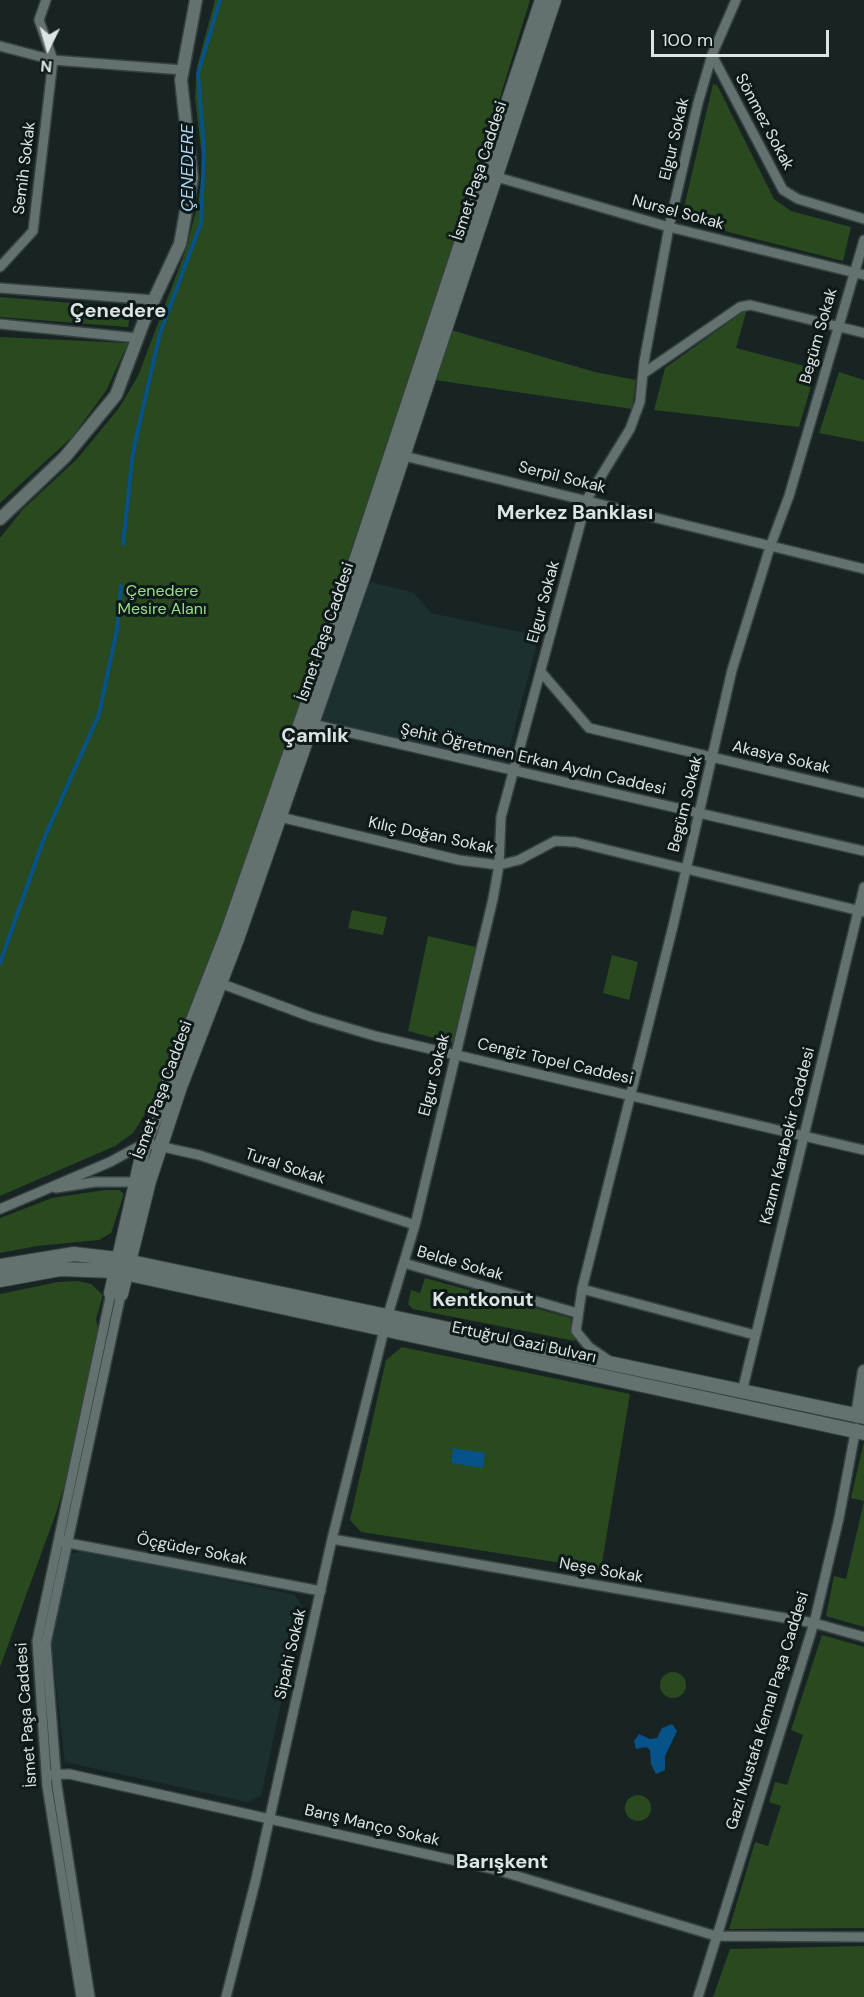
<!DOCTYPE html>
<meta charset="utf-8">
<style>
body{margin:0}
#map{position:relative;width:864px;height:1997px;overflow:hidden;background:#182423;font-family:"DM Sans",sans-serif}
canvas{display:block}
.north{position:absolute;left:18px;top:18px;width:60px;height:60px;-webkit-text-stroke:4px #0e1a1a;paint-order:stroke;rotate:185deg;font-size:16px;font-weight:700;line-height:24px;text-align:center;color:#dde4e4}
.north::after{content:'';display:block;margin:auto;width:21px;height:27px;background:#dde4e4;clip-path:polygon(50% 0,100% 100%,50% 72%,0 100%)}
.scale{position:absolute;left:651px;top:30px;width:178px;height:27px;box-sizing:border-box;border:3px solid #dde4e4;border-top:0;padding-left:8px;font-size:18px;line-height:21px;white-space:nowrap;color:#dde4e4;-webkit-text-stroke:4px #0e1a1a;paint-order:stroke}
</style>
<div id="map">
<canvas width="864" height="1997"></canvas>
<div class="north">N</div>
<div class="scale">100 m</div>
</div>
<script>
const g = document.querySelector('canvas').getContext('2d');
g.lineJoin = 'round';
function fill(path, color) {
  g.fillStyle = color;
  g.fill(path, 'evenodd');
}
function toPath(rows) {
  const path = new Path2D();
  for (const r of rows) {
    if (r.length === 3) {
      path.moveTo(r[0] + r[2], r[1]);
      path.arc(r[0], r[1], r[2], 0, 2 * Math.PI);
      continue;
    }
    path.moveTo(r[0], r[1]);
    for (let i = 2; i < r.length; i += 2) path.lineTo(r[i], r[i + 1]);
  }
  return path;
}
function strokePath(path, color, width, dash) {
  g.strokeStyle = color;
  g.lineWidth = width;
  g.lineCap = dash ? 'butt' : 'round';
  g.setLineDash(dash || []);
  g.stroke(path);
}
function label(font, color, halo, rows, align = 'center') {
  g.font = font + ' "DM Sans",sans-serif';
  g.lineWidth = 6;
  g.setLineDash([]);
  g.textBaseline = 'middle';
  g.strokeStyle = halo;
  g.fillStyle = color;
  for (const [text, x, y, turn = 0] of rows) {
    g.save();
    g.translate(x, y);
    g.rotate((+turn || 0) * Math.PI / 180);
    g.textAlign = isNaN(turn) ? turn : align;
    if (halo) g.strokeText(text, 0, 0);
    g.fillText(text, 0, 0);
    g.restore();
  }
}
fill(toPath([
 [366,581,414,593,431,613,539,636,505,764,324,724,321,716],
 [84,1549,295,1595,302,1606,261,1796,248,1802,65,1762,51,1642,66,1556]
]), '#1b302f');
fill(toPath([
 [215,0,530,0,464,214,224,929,153,1101,133,1133,115,1146,0,1196,0,538,23,509,77,459,119,408,138,376,185,252,198,204,203,167,195,97,197,67],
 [713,84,717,85,774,199,791,211,851,227,843,261,681,220],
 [0,297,131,308,128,327,0,317],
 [747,309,736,348,816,369,799,427,654,410,665,368],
 [451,330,595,372,636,380,632,409,435,380],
 [0,337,128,343,106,391,72,437,0,503],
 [839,372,864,380,864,442,819,433],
 [352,910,387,917,383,935,348,928],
 [428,936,476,947,453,1043,408,1031],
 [612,955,638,962,629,1000,603,993],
 [105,1190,119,1190,124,1194,111,1233,99,1240,37,1246,0,1253,0,1218,52,1198],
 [425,1278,571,1318,575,1341,413,1309,408,1304,411,1290,420,1293],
 [78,1281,91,1284,103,1295,96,1319,99,1334,74,1452,56,1513,0,1667,0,1294,58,1282],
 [402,1347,630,1394,601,1569,361,1532,350,1520,386,1360],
 [864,1441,864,1627,826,1616,834,1576,846,1579,864,1501,851,1498],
 [822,1635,864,1647,864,1928,729,1929,755,1842,768,1846,781,1806,769,1802,775,1782,787,1785,803,1735,791,1730],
 [673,1685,13],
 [638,1808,13],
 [864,1946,864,1997,713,1997,730,1949]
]), '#29491e');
fill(toPath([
 [453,1448,485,1453,483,1468,451,1463],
 [672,1724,677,1731,665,1756,665,1770,656,1774,651,1764,650,1750,646,1747,636,1749,634,1741,639,1734,650,1739,657,1738,662,1728]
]), '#075288');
strokePath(toPath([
 [123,544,133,452,160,333,201,223,204,151,198,73,220,0],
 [0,963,43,841,99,714,117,629,121,586]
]), '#075288', 4);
const minor = toPath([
 [0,46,53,60,183,70],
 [712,55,783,190,798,199,864,219],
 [490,175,669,227,864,275],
 [0,267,33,231,53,60,39,20,46,0],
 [0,288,154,300],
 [0,324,138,338],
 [644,373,740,307,750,305,864,333],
 [400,455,864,569],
 [541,672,589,728,864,793],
 [308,723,864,851],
 [276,816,459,860,499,865,519,860,555,841,575,842,864,912],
 [217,982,311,1017,375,1036,864,1150],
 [56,1188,95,1182,141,1182],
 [0,1209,110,1162,145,1143,199,1155,415,1225],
 [404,1263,577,1313],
 [582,1289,755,1335],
 [608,1360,589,1347,576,1331,582,1289,673,926,732,670,770,547,789,496,864,240],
 [742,1392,864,887],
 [332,1539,814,1623,864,1637],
 [63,1542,321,1591],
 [47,1775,69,1774,497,1870,716,1936,864,1937],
 [81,1997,47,1786,37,1641,111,1293],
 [90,1997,57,1786,46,1643,121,1294],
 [226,1997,256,1879,332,1539,387,1318,415,1225,493,899,499,865,501,817,587,499,630,429,640,402,644,362,669,227,698,103,712,55,736,0],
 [698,1997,814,1623,839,1518,856,1428]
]);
const tertiary = toPath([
 [0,519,65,457,116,395,144,321,180,244,192,178,181,80,196,0],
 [857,1416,864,1371]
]);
const secondary = toPath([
 [0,1266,74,1254,117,1259,864,1417],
 [0,1280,60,1269,115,1271,864,1433],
 [111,1293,145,1143,228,931,329,642,542,0],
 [121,1294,149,1181,180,1087,237,939,362,580,554,0]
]);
strokePath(minor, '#374141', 12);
strokePath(tertiary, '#374141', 15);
strokePath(secondary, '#374141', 16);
strokePath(minor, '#637170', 9);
strokePath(tertiary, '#637170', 12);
strokePath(secondary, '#637170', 14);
label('16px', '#dde4e4', '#0e1a1a', [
 ["Sönmez Sokak",764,122,62],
 ["Elgur Sokak",675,139,-77],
 ["Semih Sokak",25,168,-83],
 ["İsmet Paşa Caddesi",480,171,-72],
 ["Nursel Sokak",678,213,15],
 ["Begüm Sokak",819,336,-74],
 ["Serpil Sokak",562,478,14],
 ["Elgur Sokak",544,602,-75],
 ["İsmet Paşa Caddesi",326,632,-71],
 ["Akasya Sokak",781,758,13],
 ["Şehit Öğretmen Erkan Aydın Caddesi",533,760,13],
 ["Begüm Sokak",686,804,-76],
 ["Kılıç Doğan Sokak",431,836,12],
 ["Cengiz Topel Caddesi",555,1062,13],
 ["Elgur Sokak",435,1075,-76],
 ["İsmet Paşa Caddesi",163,1090,-70],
 ["Kazım Karabekir Caddesi",788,1136,-76],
 ["Tural Sokak",285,1167,18],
 ["Belde Sokak",460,1264,16],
 ["Ertuğrul Gazi Bulvarı",524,1343,12],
 ["Öçgüder Sokak",192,1550,11],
 ["Neşe Sokak",601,1571,10],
 ["Sipahi Sokak",291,1654,-77],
 ["Gazi Mustafa Kemal Paşa Caddesi",768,1711,-73],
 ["İsmet Paşa Caddesi",27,1715,-94],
 ["Barış Manço Sokak",372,1826,13]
]);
label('16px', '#98de83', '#0e1a1a', [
 ["Çenedere",162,592],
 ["Mesire Alanı",162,610]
]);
label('italic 18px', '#b1d2f1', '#0e1a1a', [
 ["ÇENEDERE",188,168,-90]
]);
label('bold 20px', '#dde4e4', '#0e1a1a', [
 ["Çenedere",118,312],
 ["Merkez Banklası",575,514],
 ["Çamlık",315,737],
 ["Kentkonut",483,1301],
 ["Barışkent",502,1863]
]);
</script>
